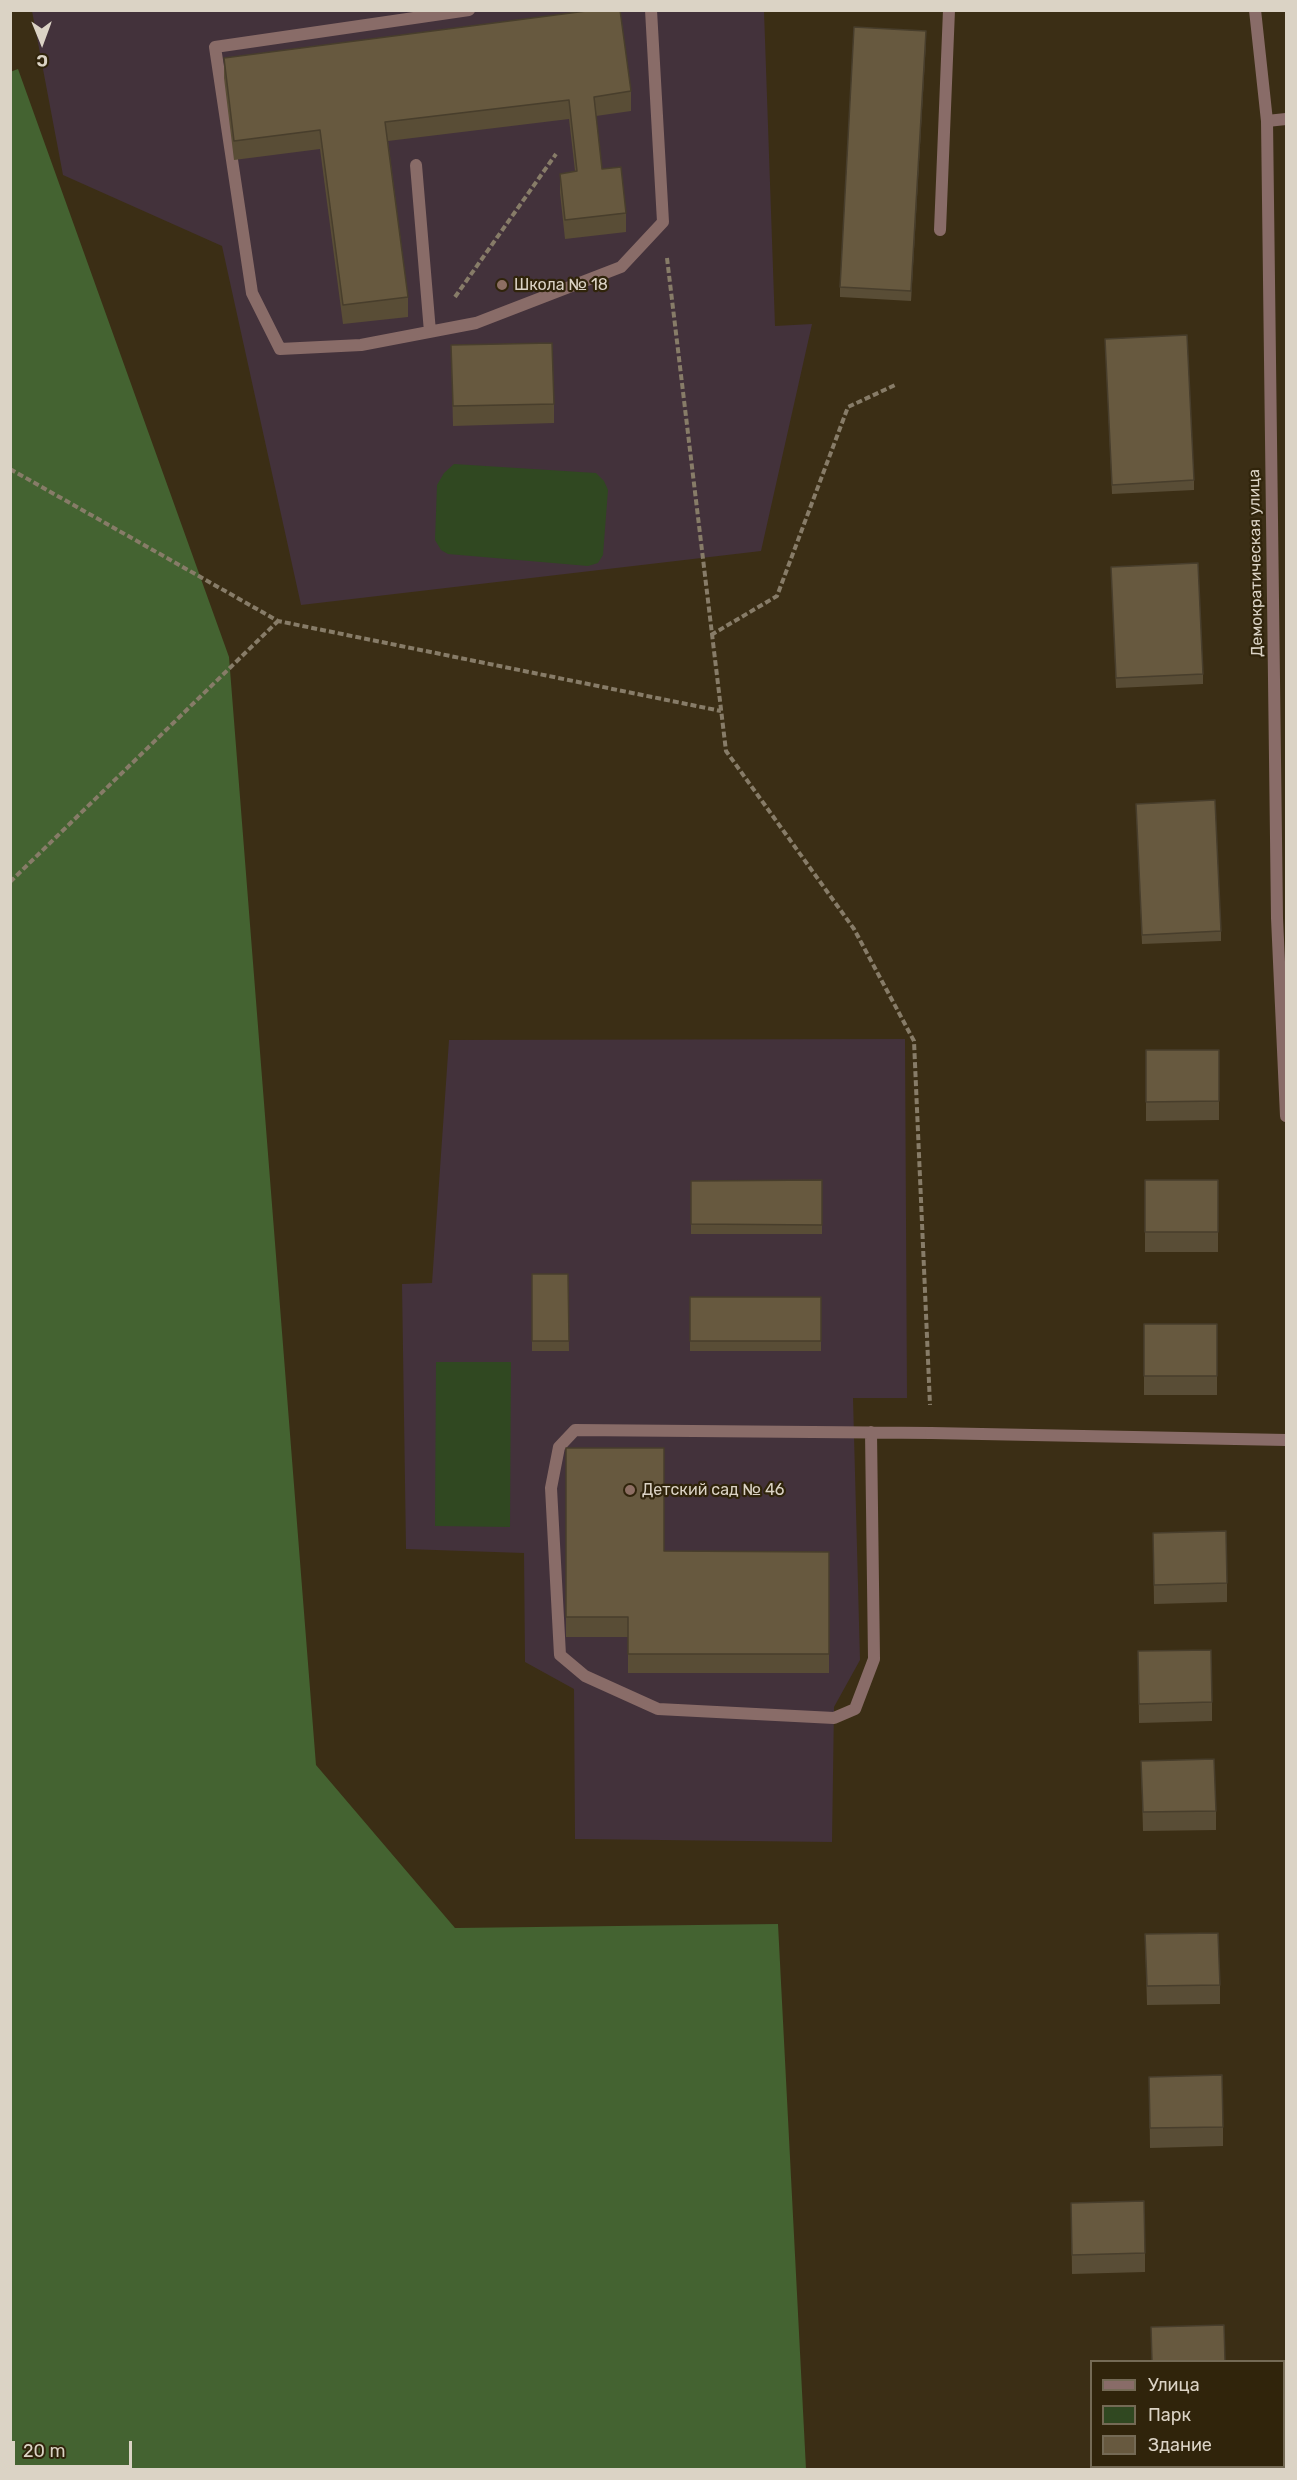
<!DOCTYPE html>
<meta charset="utf-8">
<style>
body{margin:0}
#map{position:relative;width:1297px;height:2480px;overflow:hidden;background:#3b2e15;font-family:Rubik,sans-serif}
canvas{display:block}
.frame{position:absolute;inset:0;border:12px solid #dbd3c5;pointer-events:none}
.legend{position:absolute;left:1090px;top:2360px;width:195px;height:108px;box-sizing:border-box;background:#30240b;border:2px solid #746a55;margin:0;padding:8px 10px;list-style:none;font-size:18px;color:#dbd3c5}
.legend li{display:flex;align-items:center;gap:12px;height:30px}
.legend b{width:30px;border:2px solid #746a55}
.north{position:absolute;left:12px;top:12px;width:60px;height:60px;-webkit-text-stroke:4px #30240b;paint-order:stroke;rotate:179deg;font-size:16px;font-weight:700;line-height:24px;text-align:center;color:#dbd3c5}
.north::after{content:'';display:block;margin:auto;width:21px;height:27px;background:#dbd3c5;clip-path:polygon(50% 0,100% 100%,50% 72%,0 100%)}
.scale{position:absolute;left:12px;top:2441px;width:120px;height:27px;box-sizing:border-box;border:3px solid #dbd3c5;border-top:0;padding-left:8px;font-size:18px;line-height:21px;white-space:nowrap;color:#dbd3c5;-webkit-text-stroke:4px #30240b;paint-order:stroke}
</style>
<div id="map">
<canvas width="1297" height="2480"></canvas>
<div class="frame"></div>
<ul class="legend">
<li><b style="height:8px;background:#896c68"></b>Улица</li>
<li><b style="height:16px;background:#304821"></b>Парк</li>
<li><b style="height:16px;background:#67593f"></b>Здание</li>
</ul>
<div class="north">С</div>
<div class="scale">20 m</div>
</div>
<script>
const g = document.querySelector('canvas').getContext('2d');
g.lineJoin = 'round';
function fill(path, color) {
  g.fillStyle = color;
  g.fill(path, 'evenodd');
}
function toPath(rows) {
  const path = new Path2D();
  for (const r of rows) {
    path.moveTo(r[0], r[1]);
    for (let i = 2; i < r.length; i += 2) path.lineTo(r[i], r[i + 1]);
  }
  return path;
}
function strokePath(path, color, width, dash) {
  g.strokeStyle = color;
  g.lineWidth = width;
  g.lineCap = dash ? 'butt' : 'round';
  g.setLineDash(dash || []);
  g.stroke(path);
}
function label(font, color, halo, rows, align = 'center') {
  g.font = font + ' Rubik,sans-serif';
  g.lineWidth = 4.5;
  g.setLineDash([]);
  g.textBaseline = 'middle';
  g.strokeStyle = halo;
  g.fillStyle = color;
  for (const [text, x, y, turn = 0] of rows) {
    g.save();
    g.translate(x, y);
    g.rotate((+turn || 0) * Math.PI / 180);
    g.textAlign = isNaN(turn) ? turn : align;
    if (halo) g.strokeText(text, 0, 0);
    g.fillText(text, 0, 0);
    g.restore();
  }
}
fill(toPath([
 [32,11,764,11,775,326,812,324,761,551,301,605,222,246,63,175],
 [905,1039,907,1398,853,1398,860,1660,834,1707,832,1842,575,1839,574,1689,525,1662,524,1553,406,1549,402,1284,432,1283,449,1040]
]), '#43323b');
fill(toPath([
 [454,464,596,473,604,481,608,490,603,555,598,563,588,566,448,554,441,550,435,540,437,485,444,473],
 [436,1362,511,1362,510,1527,435,1526]
]), '#304821');
fill(toPath([
 [18,69,229,657,316,1765,455,1928,778,1924,806,2469,11,2469,10,72]
]), '#446331');
strokePath(toPath([
 [667,258,726,751,854,929,914,1041,930,1405],
 [455,297,556,154],
 [10,469,278,621,721,711],
 [711,635,777,596,848,407,895,385],
 [10,882,278,621]
]), '#877c68', 4, [6, 3]);
strokePath(toPath([
 [469,10,215,47,252,293,280,349,361,345,476,323,621,267,663,222,651,10],
 [1267,121,1286,119],
 [416,165,430,332],
 [871,1432,874,1659,855,1709,834,1718,658,1709,585,1676,560,1655,551,1488,559,1447,575,1430,931,1433]
]), '#896c68', 12);
strokePath(toPath([
 [1255,10,1267,121,1277,918,1286,1116],
 [940,230,949,10],
 [931,1433,1286,1440]
]), '#896c68', 12);
fill(toPath([
 [926,41,911,301,840,297,840,287],
 [224,58,631,91,631,111,596,116,602,169,626,213,626,232,565,239,560,193,560,174,575,171,569,119,388,141,408,297,408,317,343,324,320,149,234,160,224,78],
 [1105,339,1194,480,1194,490,1112,494],
 [451,345,554,404,554,423,453,426],
 [1111,567,1203,674,1203,684,1116,688],
 [1136,804,1221,931,1221,941,1142,944],
 [1146,1050,1219,1050,1219,1120,1146,1121],
 [822,1180,822,1234,691,1234,691,1181],
 [1145,1180,1218,1180,1218,1252,1145,1252],
 [532,1274,568,1274,569,1351,532,1351],
 [690,1297,821,1297,821,1351,690,1351],
 [1144,1324,1217,1324,1217,1395,1144,1395],
 [566,1448,664,1551,829,1552,829,1673,628,1673,628,1637,566,1637],
 [1153,1533,1227,1583,1227,1602,1154,1604],
 [1138,1651,1212,1702,1212,1721,1139,1723],
 [1141,1761,1216,1811,1216,1830,1143,1831],
 [1145,1934,1220,1985,1220,2004,1147,2005],
 [1149,2077,1223,2127,1223,2146,1150,2148],
 [1071,2203,1145,2253,1145,2272,1072,2274]
]), '#594d36');
fill(toPath([
 [926,31,926,41,911,301,911,291]
]), '#483e2c');
const building = toPath([
 [594,10,620,10,631,91,594,97,602,169,621,167,626,213,565,220,560,174,577,171,569,100,385,122,408,297,343,305,320,130,234,141,224,58,594,10],
 [854,27,926,31,911,291,840,287,854,27],
 [1187,335,1194,480,1112,485,1105,339,1187,335],
 [552,343,554,404,453,406,451,345,552,343],
 [1198,563,1203,674,1116,678,1111,567,1198,563],
 [1215,800,1221,931,1142,935,1136,804,1215,800],
 [1146,1050,1219,1050,1219,1101,1146,1102,1146,1050],
 [822,1180,822,1225,691,1224,691,1181,822,1180],
 [1145,1180,1218,1180,1218,1232,1145,1232,1145,1180],
 [532,1274,568,1274,569,1341,532,1341,532,1274],
 [690,1297,821,1297,821,1341,690,1341,690,1297],
 [1144,1324,1217,1324,1217,1376,1144,1376,1144,1324],
 [566,1448,664,1448,664,1551,829,1552,829,1654,628,1654,628,1617,566,1617,566,1448],
 [1226,1531,1227,1583,1154,1585,1153,1533,1226,1531],
 [1211,1650,1212,1702,1139,1704,1138,1651,1211,1650],
 [1214,1759,1216,1811,1143,1812,1141,1761,1214,1759],
 [1218,1933,1220,1985,1147,1986,1145,1934,1218,1933],
 [1222,2075,1223,2127,1150,2128,1149,2077,1222,2075],
 [1144,2201,1145,2253,1072,2255,1071,2203,1144,2201],
 [1224,2325,1225,2361,1152,2361,1151,2327,1224,2325],
 [1155,2466,1228,2466,1228,2469,1155,2469,1155,2466]
]);
fill(building, '#67593f');
strokePath(building, '#483e2c', 1.5);
for (const [x, y, r, color] of [
 [502,285,6,"#8d6e63"],
 [630,1490,6,"#8d6e63"]
]) {
  const dot = new Path2D();
  dot.arc(x, y, r, 0, 2 * Math.PI);
  g.fillStyle = color;
  g.fill(dot);
  strokePath(dot, '#30240b', 2);
}
label('16px', '#dbd3c5', '#30240b', [
 ["Школа № 18",514,285],
 ["Детский сад № 46",642,1490]
], 'left');
label('16px', '#dbd3c5', '#30240b', [
 ["Демократическая улица",1256,563,-91]
]);
</script>
